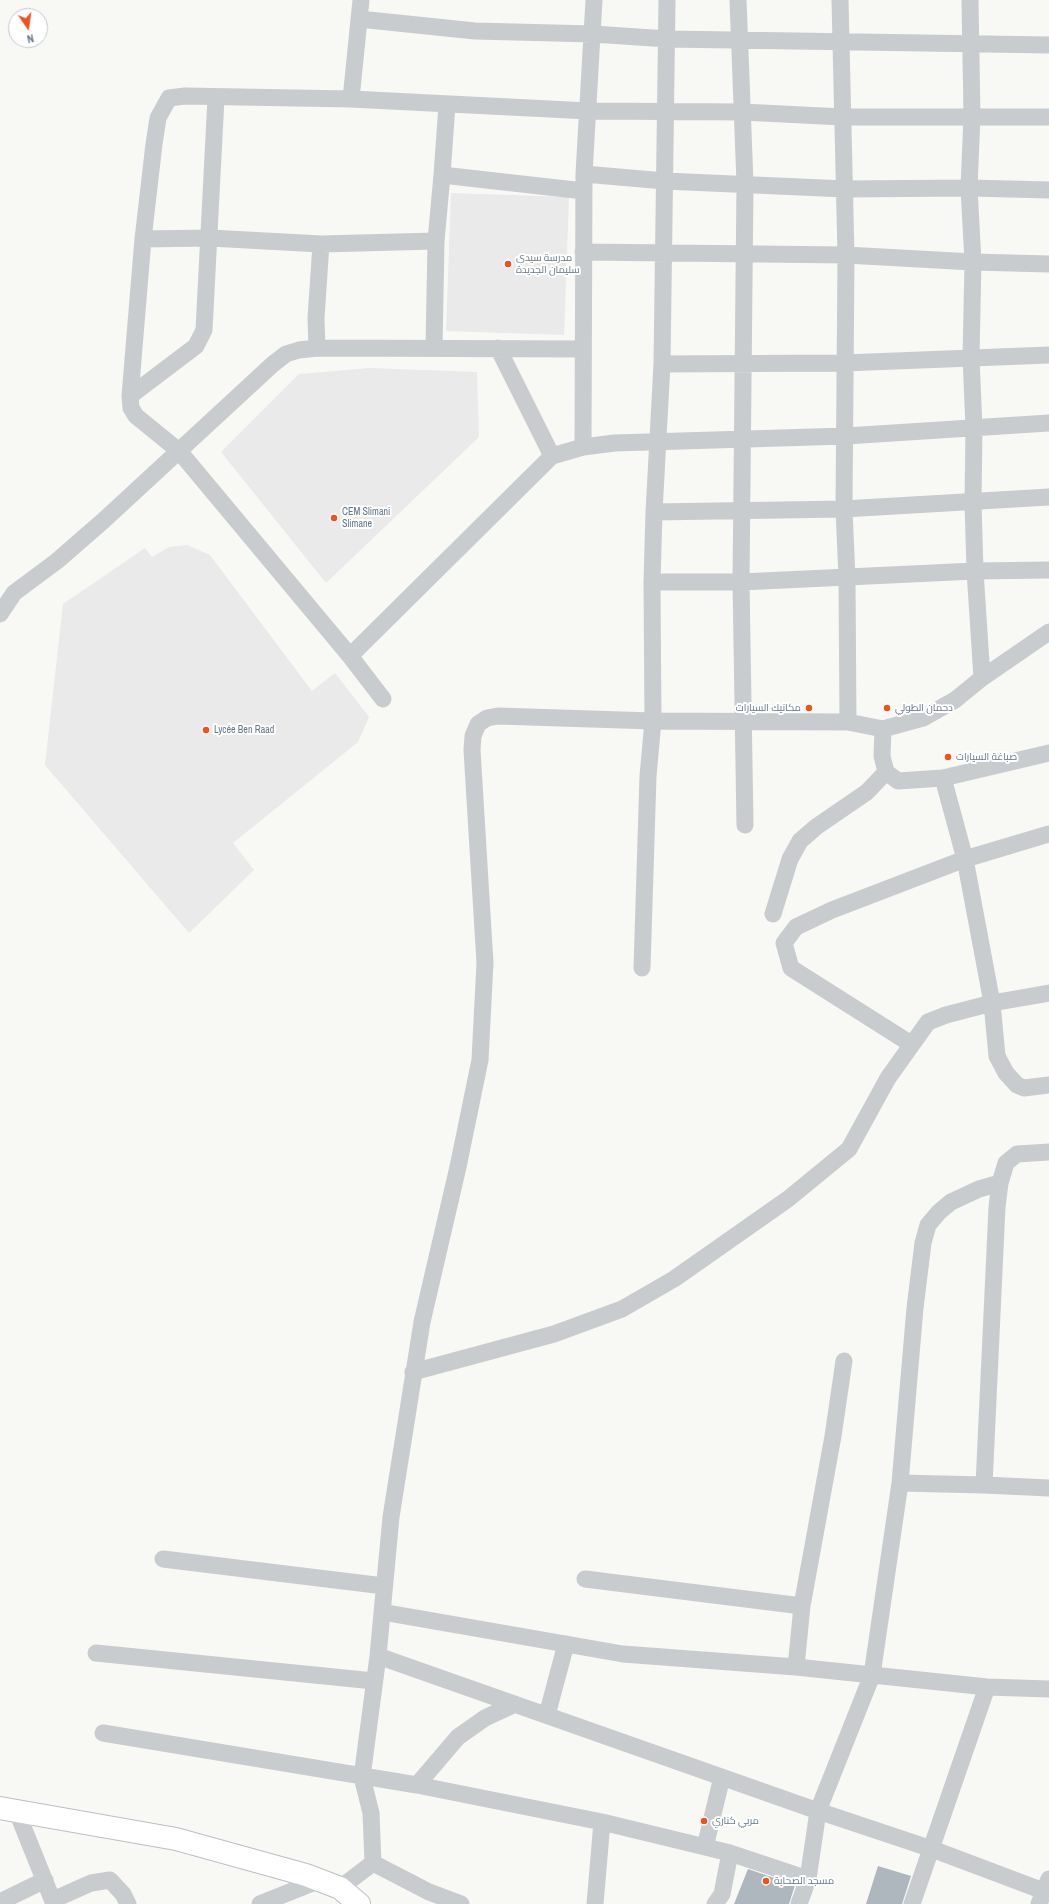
<!DOCTYPE html>
<meta charset="utf-8">
<style>
body{margin:0}
#map{position:relative;width:1049px;height:1904px;overflow:hidden;background:#f8f8f5;font-family:"Archivo Narrow",sans-serif}
canvas{display:block}
.north{position:absolute;left:8px;top:8px;width:40px;height:40px;box-sizing:border-box;background:#fff;border:1px solid #c1c9d0;border-radius:50%;rotate:167deg;font-size:11px;font-weight:700;line-height:16px;text-align:center;color:#657889}
.north::after{content:'';display:block;margin:auto;width:14px;height:18px;background:#f2511c;clip-path:polygon(50% 0,100% 100%,50% 72%,0 100%)}
</style>
<div id="map">
<canvas width="1049" height="1904"></canvas>
<div class="north">N</div>
</div>
<script>
const g = document.querySelector('canvas').getContext('2d');
g.lineJoin = 'round';
function fill(path, color) {
  g.fillStyle = color;
  g.fill(path, 'evenodd');
}
function toPath(rows) {
  const path = new Path2D();
  for (const r of rows) {
    path.moveTo(r[0], r[1]);
    for (let i = 2; i < r.length; i += 2) path.lineTo(r[i], r[i + 1]);
  }
  return path;
}
function strokePath(path, color, width, dash) {
  g.strokeStyle = color;
  g.lineWidth = width;
  g.lineCap = dash ? 'butt' : 'round';
  g.setLineDash(dash || []);
  g.stroke(path);
}
function label(font, color, halo, rows, align = 'center') {
  g.font = font + ' "Archivo Narrow",Cairo,sans-serif';
  g.lineWidth = 4;
  g.setLineDash([]);
  g.textBaseline = 'middle';
  g.strokeStyle = halo;
  g.fillStyle = color;
  for (const [text, x, y, turn = 0] of rows) {
    g.save();
    g.translate(x, y);
    g.rotate((+turn || 0) * Math.PI / 180);
    g.textAlign = isNaN(turn) ? turn : align;
    if (halo) g.strokeText(text, 0, 0);
    g.fillText(text, 0, 0);
    g.restore();
  }
}
fill(toPath([
 [451,193,569,197,564,335,446,331],
 [370,368,477,372,479,437,326,583,221,452,299,374],
 [187,545,210,555,312,691,335,673,369,717,358,742,233,843,254,870,189,933,45,765,63,604,145,548,152,557,169,547]
]), '#e9eae9');
fill(toPath([
 [878,1866,911,1876,902,1904,866,1904],
 [748,1869,795,1885,789,1904,734,1904]
]), '#aeb7bd');
const major = toPath([
 [0,1808,176,1839,306,1875,340,1888,359,1904]
]);
strokePath(major, '#bbbfc3', 24);
strokePath(toPath([
 [738,0,745,183,741,582,745,825],
 [840,0,846,255,844,509,847,578,848,722],
 [970,0,972,116,969,188,973,262,971,357,974,428,973,502,975,571,982,678],
 [359,19,475,31,593,34,668,39,1049,45],
 [351,99,361,0],
 [584,174,665,181,845,189,969,188,1049,190],
 [442,175,447,105],
 [143,239,210,238,321,244,436,241],
 [583,252,846,255,973,262,1049,264],
 [317,348,316,318,321,244],
 [434,348,436,241,442,175,584,191],
 [498,348,552,456],
 [662,364,844,363,1049,355],
 [130,396,196,346,204,330,216,98],
 [583,447,584,174,594,0],
 [654,512,844,509,1049,497],
 [652,582,741,582,975,571,1049,570],
 [0,614,14,593,57,561,103,521,273,364,286,354,299,350,317,348,583,349],
 [350,656,552,456,583,447,615,443,846,436,1049,423],
 [383,699,350,656,179,451,136,416,131,408,130,396,143,239,154,144,158,118,169,98,185,96,351,99,589,111,742,112,843,117,1049,117],
 [883,729,882,756,886,772,898,781,943,778,1049,753],
 [943,778,965,859,992,1003,997,1056,1006,1073,1017,1085,1024,1088,1049,1085],
 [773,914,790,859,800,841,816,827,867,792,886,772],
 [642,968,648,776,653,721,652,582,654,512,662,364,667,0],
 [911,1044,791,968,784,943,796,927,832,910,965,859,1049,834],
 [413,1372,554,1334,622,1309,674,1279,788,1199,849,1149,888,1078,928,1022,946,1015,992,1003,1049,993],
 [900,1483,984,1485,1049,1488],
 [984,1485,997,1207,1000,1183,1006,1163,1017,1154,1049,1152],
 [163,1559,384,1586],
 [585,1579,802,1606],
 [382,1612,623,1654,796,1667,987,1687,1049,1689],
 [96,1653,374,1681],
 [378,1656,818,1811,932,1849,1049,1893],
 [796,1667,802,1606,833,1436,844,1361],
 [547,1715,566,1644],
 [103,1733,417,1785,602,1822,730,1853,808,1879],
 [417,1785,458,1737,485,1718,515,1704],
 [17,1812,54,1904],
 [705,1847,722,1777],
 [373,1863,429,1892,461,1904],
 [340,1888,373,1863,371,1813,362,1777,378,1656,391,1517,422,1322,458,1167,480,1060,485,963,472,750,473,736,478,724,487,718,498,716,653,721,848,722,883,729,923,718,955,700,982,678,1049,632],
 [53,1900,91,1883,110,1880,123,1894,128,1904],
 [0,1902,45,1880],
 [260,1904,320,1880],
 [595,1904,602,1822],
 [715,1904,722,1894,730,1853],
 [799,1904,808,1879,818,1811,872,1675,900,1483,915,1308,923,1243,928,1225,939,1212,951,1202,979,1189,1000,1183],
 [912,1904,987,1687],
 [1039,1904,1049,1879]
]), '#c8cccf', 17);
strokePath(major, '#fff', 22);
for (const [x, y, r, color] of [
 [508,264,4,"#f2511c"],
 [334,518,4,"#f2511c"],
 [809,708,4,"#f2511c"],
 [887,708,4,"#f2511c"],
 [206,730,4,"#f2511c"],
 [948,757,4,"#f2511c"],
 [704,1821,4,"#f2511c"],
 [766,1881,4,"#f2511c"]
]) {
  const dot = new Path2D();
  dot.arc(x, y, r, 0, 2 * Math.PI);
  g.fillStyle = color;
  g.fill(dot);
  strokePath(dot, '#fff', 1.5);
}
label('10px', '#657889', '#fff', [
 ["مدرسة سيدي",516,258],
 ["سليمان الجديدة",516,270],
 ["CEM Slimani",342,512],
 ["Slimane",342,524],
 ["مكانيك السيارات",801,708,"right"],
 ["دحمان الطولي",895,708],
 ["Lycée Ben Raad",214,730],
 ["صباغة السيارات",956,757],
 ["مربي كناري",712,1821],
 ["مسجد الصحابة",774,1881]
], 'left');
</script>
